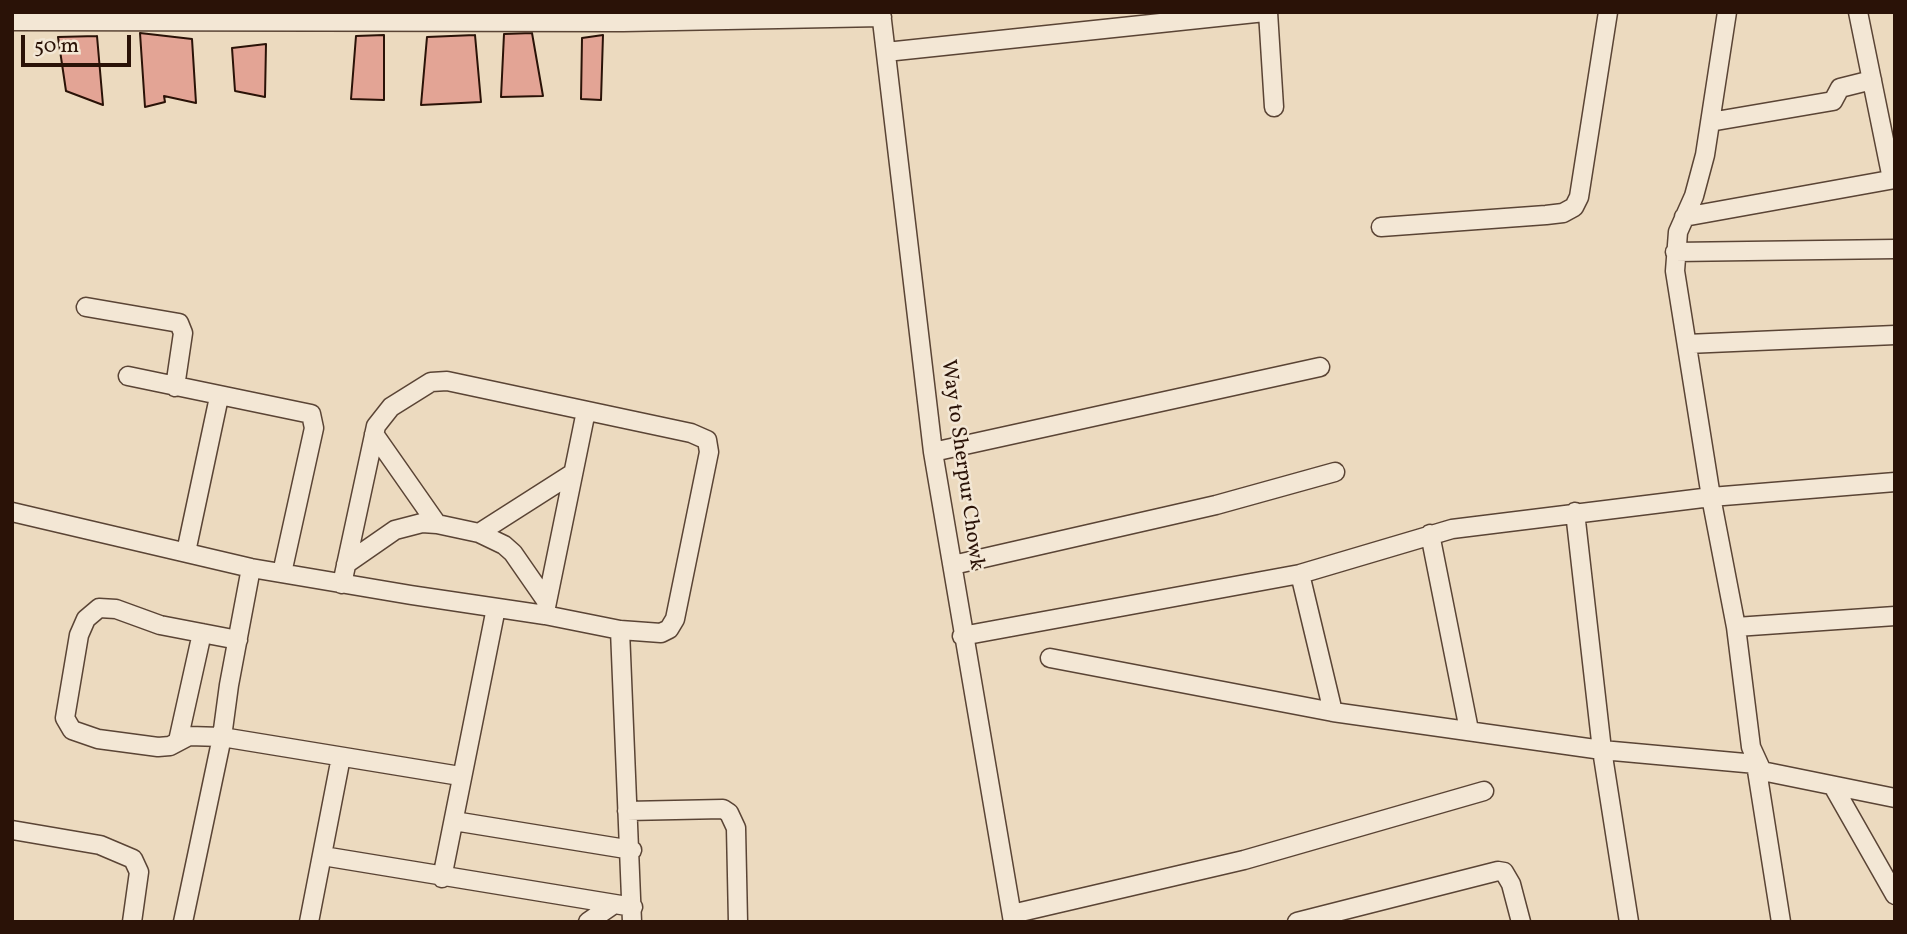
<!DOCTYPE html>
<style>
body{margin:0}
#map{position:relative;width:1907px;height:934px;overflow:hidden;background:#ecdabf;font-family:Vollkorn,serif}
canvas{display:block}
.frame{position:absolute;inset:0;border:14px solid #2a1207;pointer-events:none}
.scale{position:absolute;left:21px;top:35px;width:110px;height:32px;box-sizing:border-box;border:4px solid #2a1207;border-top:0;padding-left:9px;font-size:21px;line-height:24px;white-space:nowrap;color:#2a1207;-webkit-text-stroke:5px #f3e7d5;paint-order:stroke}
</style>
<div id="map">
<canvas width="1907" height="934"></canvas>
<div class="frame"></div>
<div class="scale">50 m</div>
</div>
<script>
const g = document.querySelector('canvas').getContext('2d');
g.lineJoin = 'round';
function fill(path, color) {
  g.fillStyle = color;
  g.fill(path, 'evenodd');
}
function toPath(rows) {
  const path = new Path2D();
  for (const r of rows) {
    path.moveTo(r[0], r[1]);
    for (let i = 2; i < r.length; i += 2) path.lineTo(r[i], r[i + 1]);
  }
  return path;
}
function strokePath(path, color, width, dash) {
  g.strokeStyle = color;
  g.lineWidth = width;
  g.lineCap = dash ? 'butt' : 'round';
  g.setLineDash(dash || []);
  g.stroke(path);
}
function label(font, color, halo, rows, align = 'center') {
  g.font = font + ' Vollkorn,serif';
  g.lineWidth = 5;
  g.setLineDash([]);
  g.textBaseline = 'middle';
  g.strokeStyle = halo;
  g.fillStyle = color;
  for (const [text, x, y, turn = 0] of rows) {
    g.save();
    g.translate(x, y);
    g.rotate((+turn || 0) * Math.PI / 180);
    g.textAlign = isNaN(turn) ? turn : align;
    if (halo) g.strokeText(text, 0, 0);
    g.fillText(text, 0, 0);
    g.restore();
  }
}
const building = toPath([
 [140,33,192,39,196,103,164,96,165,102,145,107,140,33],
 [532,33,543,96,501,97,504,34,532,33],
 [384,35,384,100,351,99,356,36,384,35],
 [475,35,481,102,421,105,427,37,475,35],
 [603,35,601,100,581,99,582,38,603,35],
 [97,36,103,105,66,91,58,37,97,36],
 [266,44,265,97,235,91,232,48,266,44]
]);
fill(building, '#e3a495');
strokePath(building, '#2a1207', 2);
const minor = toPath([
 [622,12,623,22,882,17],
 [881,12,933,452,1013,922],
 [1268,12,1274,107],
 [1727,12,1705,155,1694,196,1678,232,1675,271,1711,497,1736,627,1751,747,1762,771,1895,798],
 [1858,12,1892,179],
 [12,21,623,22],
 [886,52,1265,12],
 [1710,122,1833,101,1840,88,1872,80],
 [1684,217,1895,179],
 [1381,227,1546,215,1563,213,1574,207,1579,197,1608,12],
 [1675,252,1895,249],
 [86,307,179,323,183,333,175,387],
 [1687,344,1895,335],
 [128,376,311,414,314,428,282,573],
 [374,434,437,524],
 [933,452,1320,367],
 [12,512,251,568,411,595,545,615,620,630,661,633,669,629,675,619,709,452,707,440,691,433,447,381,431,382,391,407,376,426,342,584],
 [1575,512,1602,750,1629,922],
 [479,533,573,473],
 [1430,534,1469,730],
 [186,552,219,397],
 [346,564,395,530,422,523,437,524,479,533,504,545,513,553,547,602],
 [953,565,1216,505,1335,472],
 [1300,574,1333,712],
 [546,607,586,411],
 [1736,627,1895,616],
 [620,630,632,922],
 [962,636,1300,574,1452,529,1711,497,1895,482],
 [238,640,160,625,116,609,99,608,86,619,79,635,65,718,72,730,98,739,158,747,170,746,189,736,222,737,460,776],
 [1050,658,1333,712,1602,750,1756,764,1781,922],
 [178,741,202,633],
 [1833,786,1895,895],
 [627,811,723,809,729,813,736,828,738,922],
 [454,821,632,850],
 [12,830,100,845,133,859,139,872,132,922],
 [323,856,633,907],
 [442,878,496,608],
 [1012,914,1244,860,1484,791],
 [183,922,222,737,229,685,251,568],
 [309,922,341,757],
 [588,922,614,904],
 [1297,922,1498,871,1504,872,1511,884,1521,922]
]);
strokePath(minor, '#5a4435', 21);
strokePath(minor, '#f3e7d5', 18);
label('21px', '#2a1207', '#f3e7d5', [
 ["Way to Sherpur Chowk",961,465,82]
]);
</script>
